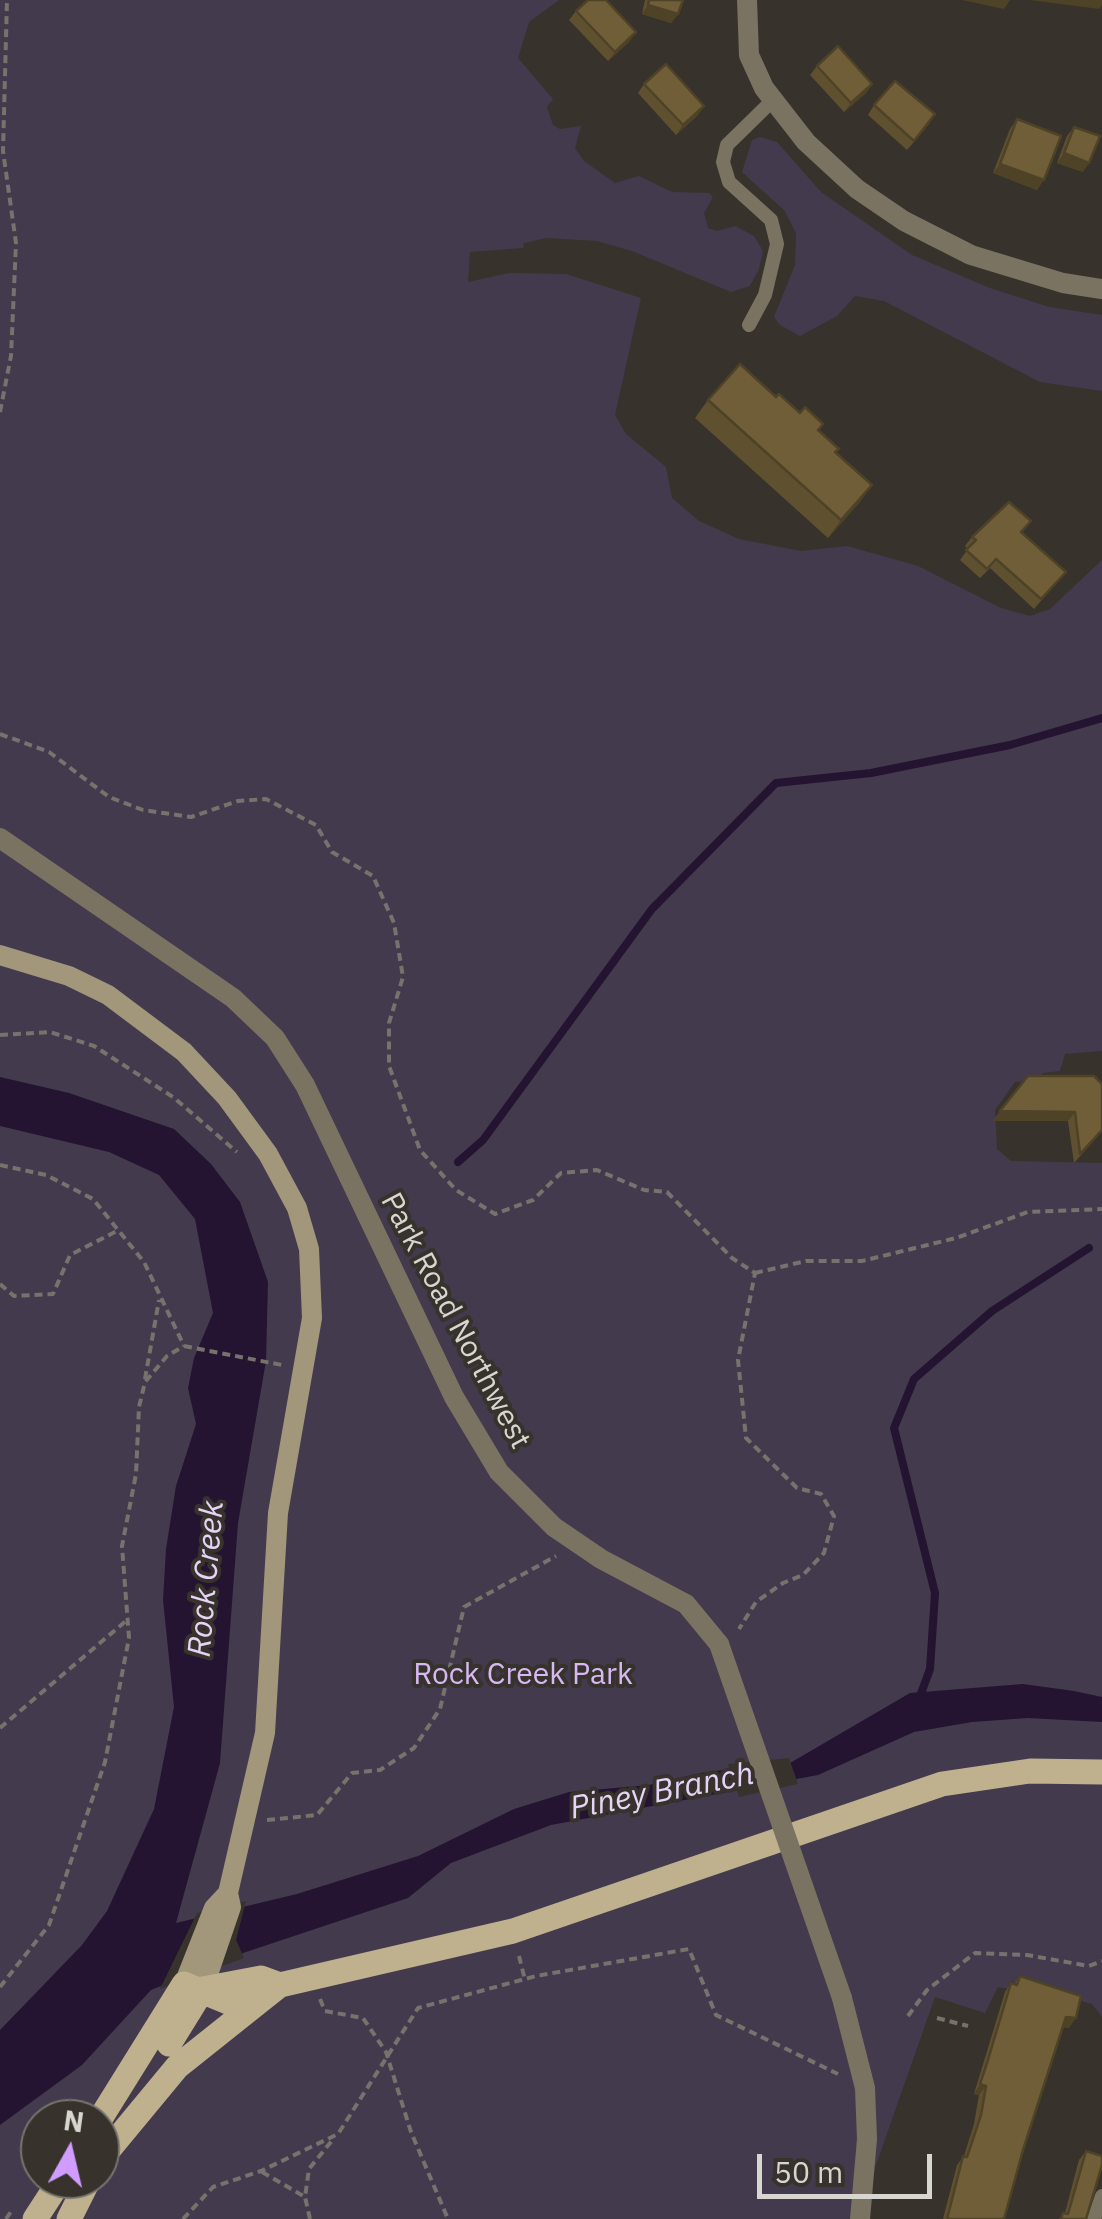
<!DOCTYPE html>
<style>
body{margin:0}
#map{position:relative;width:1102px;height:2219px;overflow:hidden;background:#37332c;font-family:"IBM Plex Sans",sans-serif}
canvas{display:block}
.north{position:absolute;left:20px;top:2099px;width:100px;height:100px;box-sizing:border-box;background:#37332c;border:2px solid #77746e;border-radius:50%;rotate:8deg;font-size:28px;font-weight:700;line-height:40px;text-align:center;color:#d8d6d1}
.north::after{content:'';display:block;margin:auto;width:35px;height:45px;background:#d09dff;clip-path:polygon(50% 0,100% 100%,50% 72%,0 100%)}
.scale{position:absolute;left:757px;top:2154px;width:175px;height:45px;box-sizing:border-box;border:5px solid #d8d6d1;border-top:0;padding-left:12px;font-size:30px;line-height:35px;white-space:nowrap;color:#d8d6d1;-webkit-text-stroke:8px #37332c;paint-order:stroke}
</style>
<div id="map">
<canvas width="1102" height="2219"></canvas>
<div class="north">N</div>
<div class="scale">50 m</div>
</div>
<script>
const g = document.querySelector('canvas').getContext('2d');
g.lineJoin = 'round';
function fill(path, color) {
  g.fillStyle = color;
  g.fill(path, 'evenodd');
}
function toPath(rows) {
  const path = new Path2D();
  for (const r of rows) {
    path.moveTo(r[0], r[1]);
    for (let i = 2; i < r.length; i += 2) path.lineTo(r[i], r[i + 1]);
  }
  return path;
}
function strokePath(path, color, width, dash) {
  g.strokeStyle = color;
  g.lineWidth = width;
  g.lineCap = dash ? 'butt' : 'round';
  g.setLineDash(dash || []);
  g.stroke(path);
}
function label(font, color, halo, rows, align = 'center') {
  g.font = font + ' "IBM Plex Sans",sans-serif';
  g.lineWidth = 8;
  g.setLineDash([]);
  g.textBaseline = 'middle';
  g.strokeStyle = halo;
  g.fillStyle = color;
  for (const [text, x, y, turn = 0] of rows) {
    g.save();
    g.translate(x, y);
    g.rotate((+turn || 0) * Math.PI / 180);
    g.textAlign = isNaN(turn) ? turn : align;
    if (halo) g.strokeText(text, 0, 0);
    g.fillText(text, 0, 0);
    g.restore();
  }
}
fill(toPath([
 [0,0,559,0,529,22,518,58,553,99,547,107,553,125,560,129,581,126,575,148,584,161,615,183,639,176,672,192,709,193,713,197,704,213,708,228,717,231,735,226,754,236,763,251,759,269,750,286,731,292,632,251,597,241,546,238,524,243,523,248,470,252,468,282,509,273,566,274,641,298,615,415,626,434,666,467,672,498,699,521,739,539,801,551,847,546,918,566,1001,608,1030,616,1050,609,1102,560,1102,1051,1065,1054,1060,1071,1043,1073,1039,1080,1015,1082,995,1110,997,1149,1011,1161,1102,1163,1102,2017,1092,2004,1011,1981,1009,1989,998,1987,985,2013,935,1997,857,2219,0,2219],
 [40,2119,100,2119,100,2179,40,2179],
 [760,137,777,142,821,192,912,255,990,288,1049,307,1102,315,1102,391,1040,382,884,301,855,296,837,316,800,336,780,325,774,317,795,265,796,233,784,210,742,172,752,140]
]), '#433a4d');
fill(toPath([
 [0,1077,69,1093,174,1129,211,1164,240,1202,268,1282,266,1361,238,1523,220,1763,176,1923,297,1894,418,1856,514,1809,569,1792,649,1785,706,1772,790,1763,910,1693,1023,1684,1074,1691,1102,1697,1102,1722,1028,1718,972,1722,914,1732,818,1775,551,1825,451,1863,408,1898,240,1954,151,1990,82,2065,0,2125,0,2030,82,1945,107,1911,154,1809,174,1707,163,1600,166,1549,176,1486,196,1424,188,1388,194,1358,213,1313,195,1219,159,1175,109,1152,0,1126]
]), '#241432');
fill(toPath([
 [789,1758,798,1784,739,1797,728,1764],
 [246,1901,236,1940,244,1958,160,1989,197,1913]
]), '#37332c');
strokePath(toPath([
 [458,1162,483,1140,652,909,776,783,871,773,1010,745,1102,718],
 [919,1699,930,1669,935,1593,894,1428,914,1379,992,1311,1089,1248]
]), '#241432', 8);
strokePath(toPath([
 [0,412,11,356,16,243,3,151,7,0],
 [0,734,49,752,109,797,143,810,191,817,238,801,266,799,316,825,332,852,373,876,394,923,403,977,389,1023,389,1066,420,1150,456,1190,495,1214,533,1200,561,1173,597,1170,644,1190,667,1192,732,1258,755,1273,738,1360,746,1438,797,1488,821,1494,834,1516,824,1553,803,1575,783,1583,756,1602,739,1629],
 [0,1035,50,1032,94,1046,173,1097,237,1152],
 [0,1165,46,1175,93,1199,144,1262,184,1346],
 [755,1273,806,1261,862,1261,956,1238,1028,1212,1102,1209],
 [0,1284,14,1296,53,1294,70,1255,119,1230],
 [184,1346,282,1365],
 [145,1379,159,1300],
 [0,1728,127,1620],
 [267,1820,317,1815,352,1773,380,1770,414,1748,440,1709,464,1607,556,1556],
 [519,1956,525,1980],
 [0,1987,49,1925,105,1762,129,1638,122,1546,136,1474,139,1407,145,1382,167,1356,184,1346],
 [320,1999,325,2011,363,2018,386,2052,411,2132,448,2219],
 [908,2016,927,1990,975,1953,1027,1955,1089,1966,1102,1961],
 [937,2018,968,2026],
 [69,2119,77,2109],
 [262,2172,305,2197],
 [6,2219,12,2210],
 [183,2219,213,2187,261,2171,338,2134,418,2008,536,1976,689,1949,716,2015,838,2074],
 [310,2219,305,2197,309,2169,334,2138]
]), '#76726c', 4, [8, 5]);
strokePath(toPath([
 [749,325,765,295,777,244,771,220,729,182,723,162,727,145,772,101],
 [1094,2219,1102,2196]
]), '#7a7362', 14);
strokePath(toPath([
 [747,0,749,55,764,88,806,142,857,189,904,221,971,255,1063,283,1102,289]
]), '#7a7362', 20);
strokePath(toPath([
 [0,838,233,998,275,1038,305,1085,454,1397,499,1472,554,1527,601,1559,686,1604,719,1644],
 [842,1998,865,2088,867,2139,860,2219]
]), '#7a7362', 20);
strokePath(toPath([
 [0,955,69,976,108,995,184,1052,227,1098,268,1154,297,1208,309,1249,312,1318,278,1513,265,1733,228,1893,231,1907,203,1989],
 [184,1984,214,1908,228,1893]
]), '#a2967b', 20);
strokePath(toPath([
 [203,1989,261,1978,280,1985,513,1931,942,1784,1030,1771,1102,1772],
 [169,2044,203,1989],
 [100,2119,184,1984,235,2005,256,2004,280,1985],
 [100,2160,177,2067,256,2004],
 [35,2219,61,2179],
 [69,2219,89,2179]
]), '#c0b18e', 25);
strokePath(toPath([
 [719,1644,842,1998]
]), '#7a7362', 20);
fill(toPath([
 [645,0,683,0,678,14,671,23,642,14],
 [576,11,629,42,608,61,569,20],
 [817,66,872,84,866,93,844,112,810,75],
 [644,84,698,115,676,135,638,93],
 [874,105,929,124,907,150,868,115],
 [1017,119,1037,190,993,173,1010,129],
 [1074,127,1083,172,1057,163,1067,136],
 [708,400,819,430,836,453,872,485,859,503,828,538,695,418],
 [1022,533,1066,572,1034,609,990,568,980,578,960,560,968,549,965,546,972,537],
 [1094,1076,1098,1136,1074,1163,1068,1121,993,1121,1000,1111],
 [1020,1976,1069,2028,1063,2027,1023,2150,1004,2219,943,2219,957,2165,964,2156,974,2124,979,2095,974,2094,1005,1992,1011,1983,1014,1984],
 [1086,2151,1086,2219,1059,2219,1065,2213,1079,2160]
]), '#5f5130');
fill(toPath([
 [962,0,1010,0,1004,9],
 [1030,0,1102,0,1102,5,1099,9],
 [648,5,678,14,671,23,642,14],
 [636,32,629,42,608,61,615,52],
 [872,84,866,93,844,112,851,103],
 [704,106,698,115,676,135,683,125],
 [1064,153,1089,163,1083,172,1057,163],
 [1000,164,1044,180,1037,190,993,173],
 [872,485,859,503,828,538,841,520],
 [1000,1111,1075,1112,1068,1121,993,1121],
 [1066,2017,1076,2018,1069,2028,1059,2026],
 [980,2084,986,2086,979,2095,974,2094]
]), '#4e4227');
const building = toPath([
 [588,0,606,0,636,32,615,52,576,11,588,0],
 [649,0,683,0,678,14,648,5,649,0],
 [838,46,872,84,851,103,817,66,838,46],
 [666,64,704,106,683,125,644,84,666,64],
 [895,81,935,114,914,141,874,105,895,81],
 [1017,119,1061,136,1044,180,1000,164,1017,119],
 [1074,127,1100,136,1089,163,1064,153,1074,127],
 [740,364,776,397,779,394,800,413,805,407,823,424,818,430,839,449,835,452,872,485,841,520,708,400,740,364],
 [1009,502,1031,521,1021,532,1066,572,1041,599,996,559,987,569,966,550,976,540,972,537,1009,502],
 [1028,1076,1094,1076,1102,1084,1102,1130,1080,1154,1075,1112,1000,1111,1028,1076],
 [1020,1976,1081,1996,1076,2018,1066,2017,1023,2150,1004,2219,947,2219,963,2156,967,2157,981,2115,986,2086,980,2084,987,2063,1011,1983,1017,1985,1020,1976],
 [1086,2151,1102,2156,1102,2165,1086,2219,1061,2219,1063,2213,1068,2214,1086,2151]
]);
fill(building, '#6f5e38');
strokePath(building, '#4e4227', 2.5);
label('30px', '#d8d6d1', '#37332c', [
 ["Park Road Northwest",455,1321,62]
]);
label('30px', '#d6b8f5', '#37332c', [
 ["Rock Creek Park",523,1675]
]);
label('italic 32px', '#e5d4f8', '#37332c', [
 ["Rock Creek",207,1579,-85],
 ["Piney Branch",662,1792,-11]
]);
</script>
